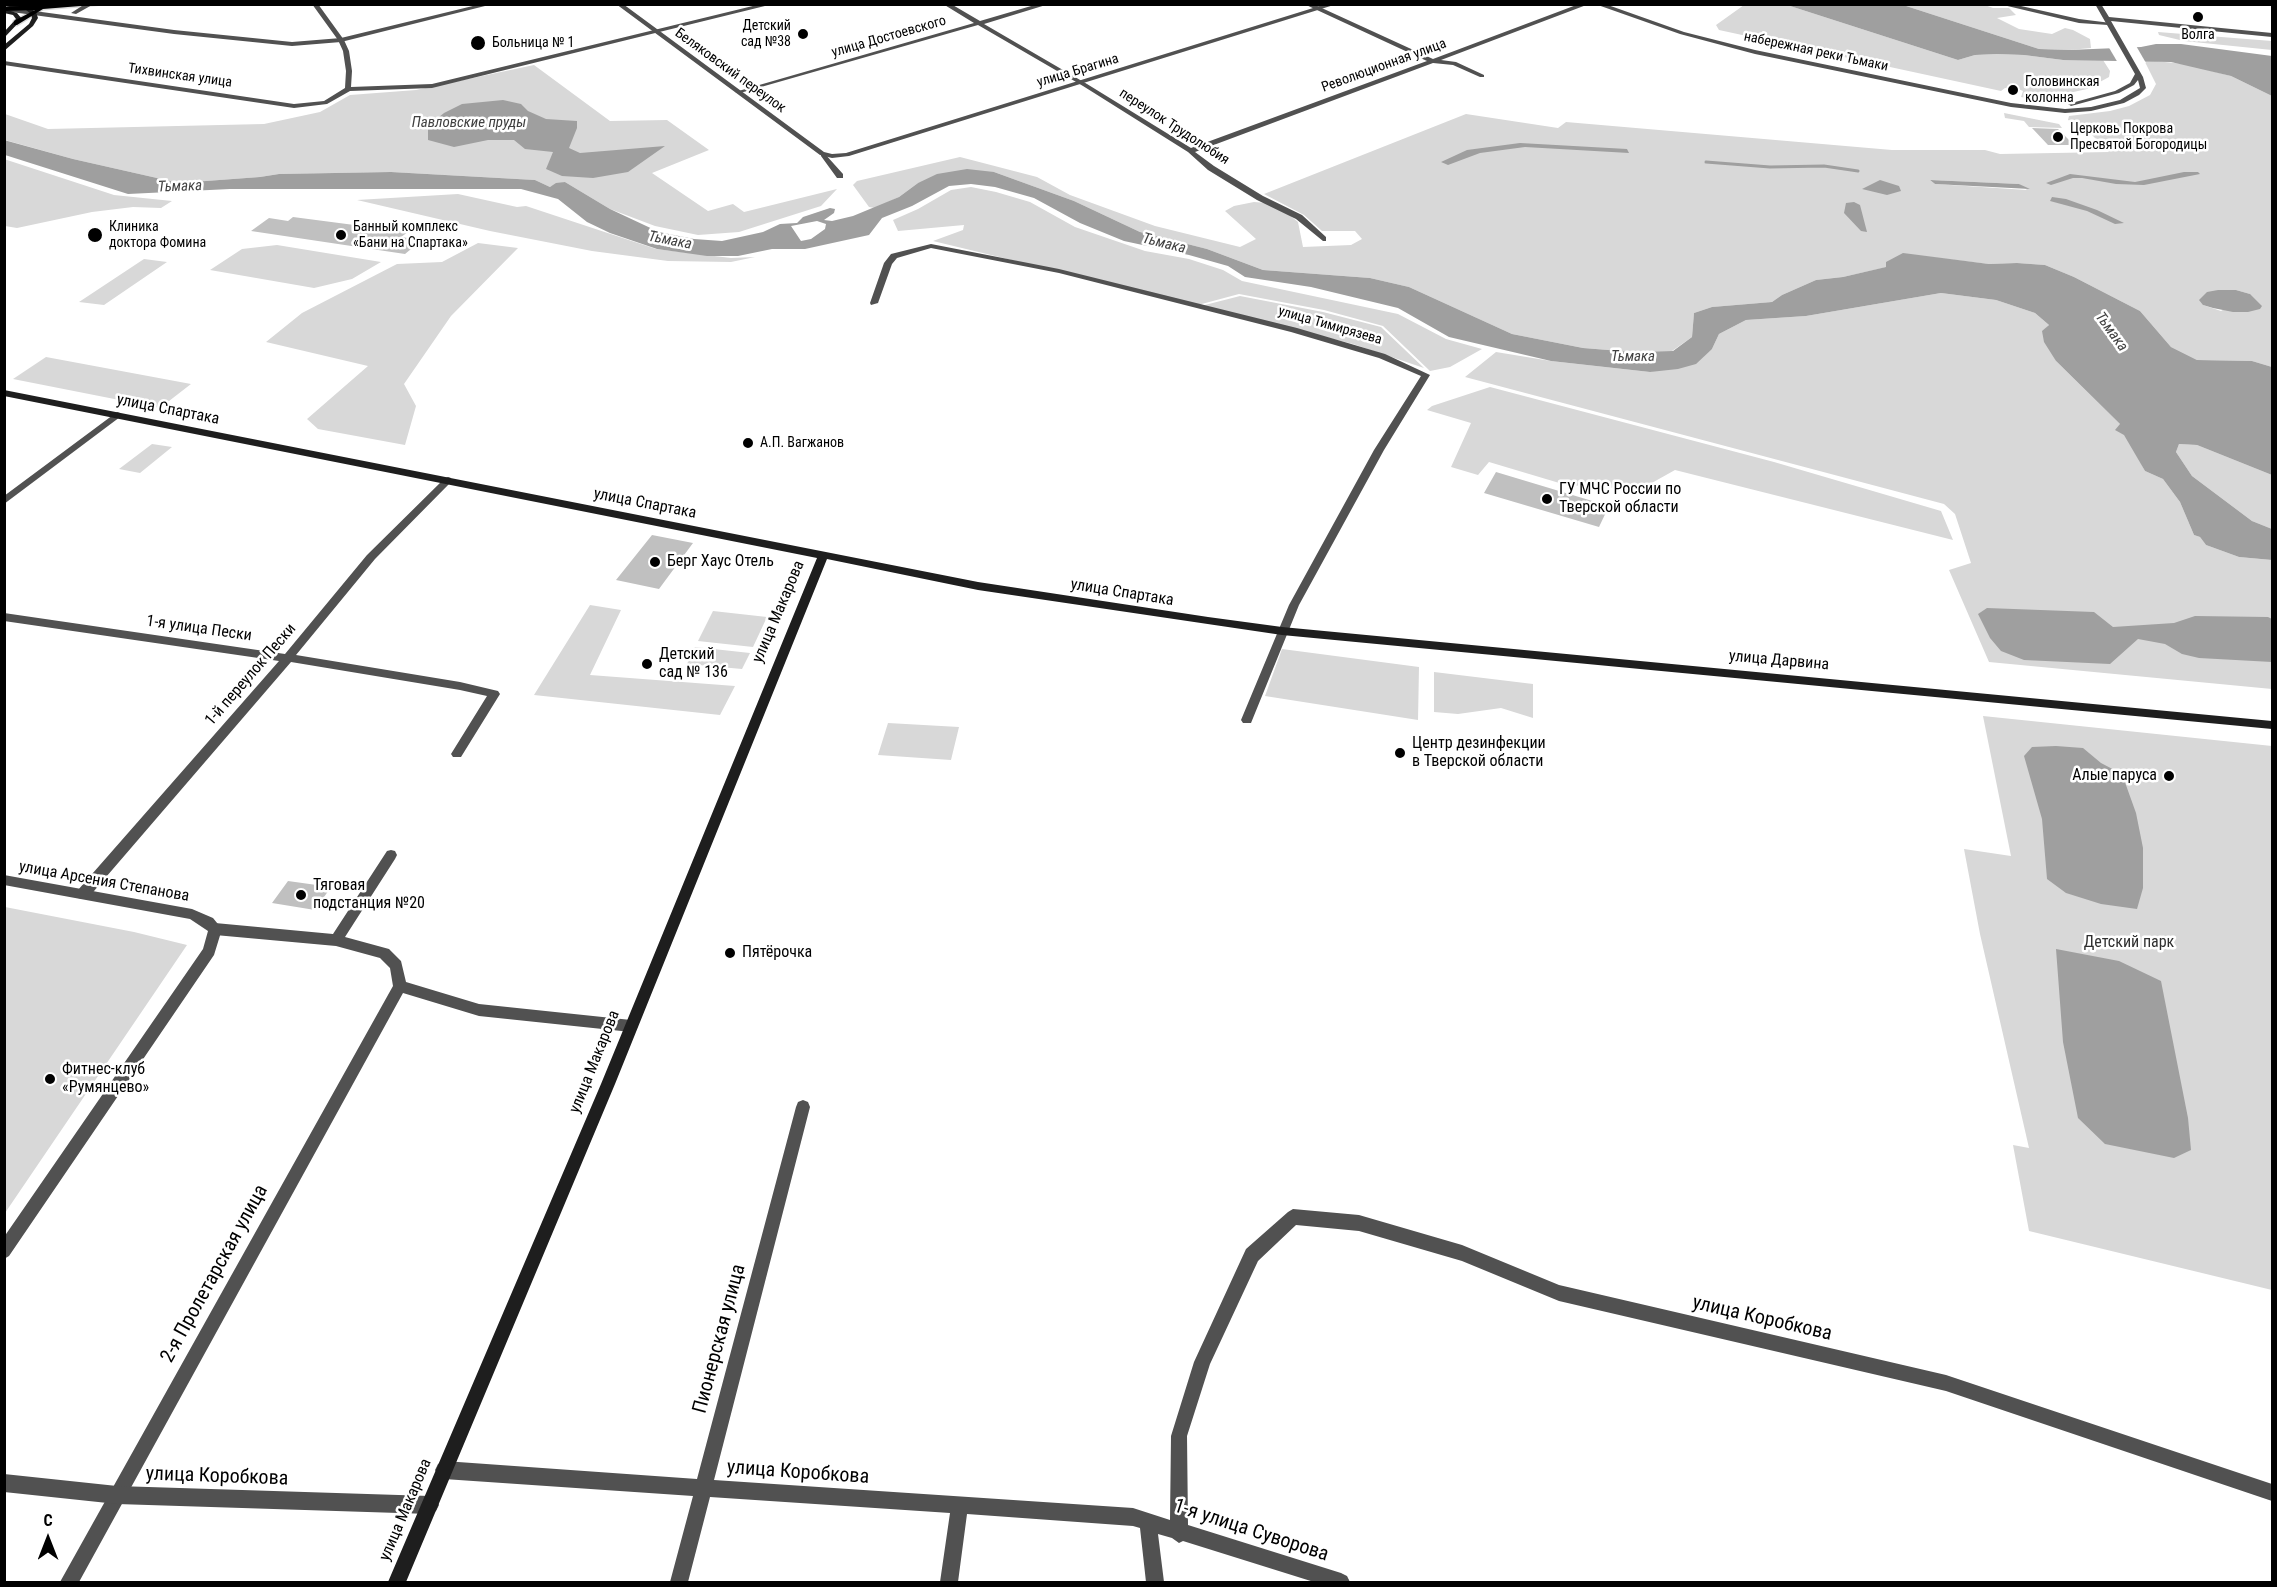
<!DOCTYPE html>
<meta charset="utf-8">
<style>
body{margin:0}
#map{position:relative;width:2277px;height:1587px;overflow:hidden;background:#fff;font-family:"Roboto Condensed",sans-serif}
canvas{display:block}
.frame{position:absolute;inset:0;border:6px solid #000;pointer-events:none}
.north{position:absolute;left:18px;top:1509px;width:60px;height:60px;-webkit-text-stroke:4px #fff;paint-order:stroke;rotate:0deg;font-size:16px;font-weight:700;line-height:24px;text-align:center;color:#000}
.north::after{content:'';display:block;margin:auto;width:21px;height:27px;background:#000;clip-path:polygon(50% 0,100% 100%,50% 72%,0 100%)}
</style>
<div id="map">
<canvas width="2277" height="1587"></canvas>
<div class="frame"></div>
<div class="north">С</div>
</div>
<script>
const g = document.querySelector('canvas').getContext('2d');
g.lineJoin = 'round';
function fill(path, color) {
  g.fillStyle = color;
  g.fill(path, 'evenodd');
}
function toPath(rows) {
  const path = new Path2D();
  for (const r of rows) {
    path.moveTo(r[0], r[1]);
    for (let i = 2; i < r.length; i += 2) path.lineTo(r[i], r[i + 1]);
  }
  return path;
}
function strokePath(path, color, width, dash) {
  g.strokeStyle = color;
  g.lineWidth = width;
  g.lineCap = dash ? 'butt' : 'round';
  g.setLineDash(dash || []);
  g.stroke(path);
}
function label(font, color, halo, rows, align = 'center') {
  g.font = font + ' "Roboto Condensed",sans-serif';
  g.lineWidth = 5;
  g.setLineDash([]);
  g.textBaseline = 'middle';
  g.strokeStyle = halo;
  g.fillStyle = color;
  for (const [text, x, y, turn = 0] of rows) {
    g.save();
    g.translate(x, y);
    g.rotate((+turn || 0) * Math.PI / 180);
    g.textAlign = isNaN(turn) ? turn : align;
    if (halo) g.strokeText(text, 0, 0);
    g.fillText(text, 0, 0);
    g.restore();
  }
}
fill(toPath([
 [1982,4,1993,8,2009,8,2016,15,1997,18,2019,29,2052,34,2065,28,2073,30,2090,39,2091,48,2069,50,2039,49,1903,5],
 [1744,5,1787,5,1958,60,1975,55,1997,54,2024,55,2063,60,2103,60,2110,71,2109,77,2087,89,2037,100,2021,97,2023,91,2016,88,2005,88,2001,91,1719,30,1716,25],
 [2158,32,2272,41,2272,50,2184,41,2159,35],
 [2144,60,2185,64,2231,76,2272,96,2272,367,2252,361,2197,360,2171,347,2140,311,2074,277,2045,265,2017,263,1989,264,1903,254,1887,267,1843,277,1816,280,1782,295,1772,302,1712,307,1694,313,1692,337,1672,351,1633,352,1583,348,1512,334,1409,287,1370,278,1263,270,1207,249,1140,232,1074,201,994,172,918,183,899,197,875,208,869,207,853,185,857,181,960,157,1037,177,1070,195,1155,226,1240,247,1256,239,1225,211,1234,206,1254,202,1267,203,1287,213,1298,222,1303,247,1351,245,1362,239,1355,231,1322,231,1304,215,1264,194,1466,114,1558,128,1566,122,1892,150,1985,150,2000,154,2109,152,2083,126,2068,120,2069,116,2110,111,2129,106,2150,95,2156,84],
 [1930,180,2019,184,2027,190,1935,184],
 [2218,290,2236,290,2250,294,2221,311,2203,305],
 [534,65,610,121,667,120,709,150,652,173,708,211,733,204,744,212,837,189,821,206,739,232,698,235,655,226,610,209,565,182,550,187,535,180,391,172,279,174,260,177,179,183,73,159,5,140,5,114,48,129,264,124,320,112,350,95,416,90],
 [2004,113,2059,124,2062,128,2029,127,2024,121,2005,118],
 [4,159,114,195,172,201,161,208,133,207,92,212,17,228,5,226],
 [971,187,996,192,1030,202,1075,227,1145,251,1189,259,1223,270,1242,281,1398,314,1446,339,1482,349,1450,367,1430,371,1383,326,1324,310,1239,294,1198,305,933,241,963,230,964,225,898,231,893,220,918,209,951,190],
 [458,194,517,207,526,206,656,249,731,258,755,257,731,262,668,261,592,251,490,231,357,200],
 [478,243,518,248,451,316,404,384,416,406,405,445,318,429,307,419,368,366,266,342,302,313,397,264,442,262],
 [277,245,381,262,352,279,314,288,210,270,242,249],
 [144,259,167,262,104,305,79,302],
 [1941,293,1996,300,2035,313,2049,325,2046,328,2056,361,2120,424,2145,471,2163,479,2180,502,2194,535,2200,537,2206,545,2239,557,2272,560,2272,689,1989,662,1949,570,1971,563,1955,514,1944,504,1465,377,1496,352,1551,361,1650,372,1712,349,1719,334,1746,320,1806,316],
 [1240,296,1323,312,1381,327,1424,368,1353,344,1201,306],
 [46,357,191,384,160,408,13,379],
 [1490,387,1774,462,1941,511,1953,540,1675,470,1641,489,1566,485,1489,462,1478,475,1451,467,1471,423,1427,410,1432,406],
 [152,444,172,447,140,473,119,469],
 [2179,444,2197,445,2272,475,2272,529,2252,521,2192,476,2176,452],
 [590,605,621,610,590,675,735,686,720,715,534,695],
 [713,611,767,617,753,647,698,641],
 [695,647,750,653,742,669,687,664],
 [1282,649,1419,667,1418,720,1265,696],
 [1434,672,1533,684,1533,718,1501,708,1458,714,1434,712],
 [1983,716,2272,746,2272,1290,2029,1231,2013,1145,2029,1148,1980,934,1964,849,2011,856],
 [888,723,959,727,951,760,878,755],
 [5,907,134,932,187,945,5,1213]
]), '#d8d8d8');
fill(toPath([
 [1787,5,1903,5,2039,49,2069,50,2141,47,2156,44,2181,44,2272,56,2272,96,2231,76,2171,62,2063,60,2024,55,1997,54,1975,55,1958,60],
 [503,100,521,104,528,111,546,119,577,121,577,128,569,148,580,153,665,146,628,172,593,178,562,176,546,169,553,152,525,149,514,140,488,140,454,147,428,140,428,126,444,113,462,104],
 [4,140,73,159,179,183,260,177,279,174,391,172,535,180,550,187,556,183,565,182,610,209,659,232,694,239,722,241,763,232,780,224,797,223,803,217,830,208,835,209,834,213,824,220,832,221,853,216,899,197,918,183,937,174,967,169,994,172,1074,201,1140,232,1207,249,1263,270,1370,278,1409,287,1512,334,1583,348,1633,352,1673,351,1692,337,1694,313,1712,307,1772,302,1782,295,1816,280,1843,277,1886,267,1886,262,1903,253,1989,264,2017,263,2045,265,2074,277,2140,311,2171,347,2197,360,2252,361,2272,367,2272,475,2197,445,2179,444,2176,452,2192,476,2252,521,2272,529,2272,560,2239,557,2206,545,2200,537,2194,535,2180,502,2163,479,2145,471,2124,435,2115,430,2120,424,2056,361,2044,342,2042,331,2049,325,2035,313,1996,300,1941,293,1806,316,1746,320,1719,334,1712,349,1696,364,1678,369,1650,372,1551,361,1449,337,1398,308,1311,287,1245,277,1228,266,1189,255,1124,241,1080,223,1034,198,995,187,971,184,949,186,912,206,882,218,869,235,805,249,772,249,738,256,707,256,657,249,610,233,587,222,558,199,521,189,230,189,128,194,5,155],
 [817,221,826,224,825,229,811,239,801,241,791,226],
 [1520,143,1627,149,1629,153,1525,147,1480,153,1448,165,1441,162,1467,150],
 [2184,172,2198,172,2200,174,2144,185,2116,184,2082,178,2073,178,2051,185,2046,183,2070,174,2135,182],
 [1880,180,1899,186,1901,191,1887,195,1862,189],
 [1930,180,2019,184,2030,189,1935,184],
 [2052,197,2066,199,2097,210,2124,223,2115,224,2087,211,2050,201],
 [1854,202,1860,205,1867,232,1861,231,1844,213,1846,203],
 [2218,290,2236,290,2250,294,2262,306,2260,309,2248,312,2233,312,2213,308,2203,305,2199,300,2207,292],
 [1987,608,2094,612,2113,627,2174,623,2195,616,2268,617,2272,619,2272,662,2199,658,2182,654,2165,644,2138,639,2110,664,2024,660,2001,651,1990,638,1978,614],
 [2056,746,2083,748,2101,763,2122,774,2136,813,2143,848,2143,888,2137,909,2101,904,2066,893,2047,879,2042,819,2024,756,2032,747],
 [2056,949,2119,961,2161,981,2188,1118,2191,1150,2174,1158,2105,1144,2078,1118,2063,1042]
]), '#9f9f9f');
fill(toPath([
 [2135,44,2146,63,2118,63,2108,46]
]), '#fff');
strokePath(toPath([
 [1706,162,1770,167,1824,166,1858,171]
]), '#9f9f9f', 3);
fill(toPath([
 [2032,128,2058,129,2074,145,2048,145],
 [293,217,408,232,401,237,422,240,405,254,251,231,269,218,288,221],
 [1496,472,1609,506,1599,527,1484,493],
 [652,535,693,543,659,589,616,580],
 [288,881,331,887,315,910,272,903]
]), '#c0c0c0');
const primary = toPath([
 [49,4,105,4,43,9,17,25,14,25,14,21,35,10,4,11,4,7,49,4]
]);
strokePath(primary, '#dbdbdb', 3);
fill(toPath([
 [312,4,318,4,344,40,349,51,352,71,351,87,432,84,761,4,773,4,432,88,350,91,327,104,294,108,4,65,4,61,294,104,324,101,345,88,346,71,343,51,338,40,312,4],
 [943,4,951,4,980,21,1038,4,1049,4,984,24,1087,84,1191,148,1427,61,1304,4,1313,4,1433,59,1579,4,1589,4,1441,60,1456,62,1484,75,1484,77,1480,77,1453,65,1433,63,1195,152,1214,166,1263,196,1302,215,1326,237,1326,241,1323,241,1296,219,1257,200,1208,170,1188,152,1083,86,978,25,740,93,735,92,974,23,943,4],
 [1999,4,2012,4,2079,19,2111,23,2108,25,2079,23,1999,4],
 [821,154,825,154,843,174,843,178,837,178,821,156,821,154],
 [931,244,1059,269,1297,328,1385,354,1430,375,1384,450,1299,605,1251,723,1243,723,1241,720,1289,605,1374,450,1421,376,1379,358,1291,332,1059,273,931,248,897,258,892,264,878,303,871,305,870,303,884,263,891,254,931,244],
 [117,412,120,413,120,417,4,504,4,496,117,412],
 [448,477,451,478,451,482,375,559,296,655,460,682,498,691,500,694,461,757,453,757,451,754,487,696,460,690,291,662,88,898,83,899,78,898,77,894,78,890,279,661,4,621,4,613,285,654,367,555,445,478,448,477],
 [391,850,395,851,397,855,395,859,345,937,389,949,401,961,406,982,479,1004,631,1020,636,1022,638,1026,636,1030,631,1032,479,1016,403,993,79,1582,60,1582,393,986,390,968,380,958,336,946,215,935,210,933,208,929,210,925,215,923,333,934,387,851,391,850],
 [803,1100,808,1102,810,1107,714,1480,1133,1508,1170,1520,1171,1436,1194,1362,1246,1249,1288,1212,1293,1209,1359,1215,1462,1245,1559,1285,1946,1375,2272,1484,2272,1501,1946,1391,1559,1301,1462,1261,1359,1231,1296,1225,1258,1261,1210,1364,1187,1436,1188,1525,1341,1573,1347,1576,1350,1582,1314,1582,1183,1541,1179,1543,1172,1538,1158,1534,1164,1582,1146,1582,1140,1528,1133,1526,967,1514,958,1582,940,1582,950,1513,710,1497,688,1582,670,1582,693,1496,444,1479,438,1476,435,1470,438,1464,444,1461,697,1479,796,1107,798,1102,803,1100]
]), '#515151');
fill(toPath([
 [85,4,92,5,76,14,71,13,85,4],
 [481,4,493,4,341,42,292,46,174,34,4,11,5,7,174,30,292,42,341,38,481,4],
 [616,4,623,4,824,152,832,154,846,153,1326,4,1337,4,849,156,832,158,820,155,616,4],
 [1595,4,1605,4,1684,32,1755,50,2011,103,2065,109,2091,107,2120,100,2140,88,2138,80,2134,85,2119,93,2071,106,2068,104,2115,91,2130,83,2135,74,2095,4,2101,4,2109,17,2272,33,2272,37,2111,21,2143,77,2146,88,2139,95,2124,103,2091,111,2065,113,2011,107,1755,54,1680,34,1595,4],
 [4,875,192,909,213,918,222,929,214,955,9,1256,4,1259,4,1237,203,949,208,931,190,919,4,885,4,875],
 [4,1474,117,1486,430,1496,436,1499,439,1505,436,1511,430,1514,117,1504,4,1492,4,1474]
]), '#515151');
fill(toPath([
 [4,4,30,8,36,12,38,18,33,26,4,51,4,45,29,24,32,18,31,14,26,10,4,6,4,4],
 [4,9,17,13,22,19,4,38,4,32,16,19,13,15,4,13,4,9],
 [4,390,978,582,1208,617,1282,627,2272,721,2272,729,1282,635,978,590,827,559,615,1084,406,1582,388,1582,601,1084,817,558,4,396,4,390]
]), '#1e1e1e');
fill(primary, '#000');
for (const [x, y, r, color] of [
 [2198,17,6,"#000"],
 [803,34,6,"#000"],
 [478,43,8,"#000"],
 [2013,90,6,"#000"],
 [2058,137,6,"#000"],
 [95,235,8,"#000"],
 [341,235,6,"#000"],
 [748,443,6,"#000"],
 [1547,499,6,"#000"],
 [655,562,6,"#000"],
 [647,664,6,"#000"],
 [1400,753,6,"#000"],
 [2169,776,6,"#000"],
 [301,895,6,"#000"],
 [730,953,6,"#000"],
 [50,1079,6,"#000"]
]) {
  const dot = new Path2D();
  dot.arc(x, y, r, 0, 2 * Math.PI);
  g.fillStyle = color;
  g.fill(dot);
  strokePath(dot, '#fff', 2);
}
label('14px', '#000', '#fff', [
 ["Детский",791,26,"right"],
 ["сад №38",791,42,"right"],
 ["Волга",2198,35,"center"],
 ["Больница № 1",492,43],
 ["Головинская",2025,82],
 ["колонна",2025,98],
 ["Церковь Покрова",2070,129],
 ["Пресвятой Богородицы",2070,145],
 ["Клиника",109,227],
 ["доктора Фомина",109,243],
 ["Банный комплекс",353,227],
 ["«Бани на Спартака»",353,243],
 ["А.П. Вагжанов",760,443]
], 'left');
label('14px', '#000', '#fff', [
 ["улица Достоевского",889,37,-16],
 ["набережная реки Тьмаки",1816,52,12],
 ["Революционная улица",1384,66,-20],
 ["Беляковский переулок",730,71,36],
 ["улица Брагина",1078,71,-17],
 ["Тихвинская улица",180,76,8],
 ["переулок Трудолюбия",1174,127,33],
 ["улица Тимирязева",1330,326,16]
]);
label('italic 15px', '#404040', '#fff', [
 ["Павловские пруды",469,123],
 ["Тьмака",180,187,-2],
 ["Тьмака",670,241,11],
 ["Тьмака",1164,244,14],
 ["Тьмака",2111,332,54],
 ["Тьмака",1633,357]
]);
label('16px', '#000', '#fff', [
 ["улица Спартака",168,410,11],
 ["улица Спартака",645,504,11],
 ["улица Спартака",1122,593,9],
 ["улица Макарова",779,612,-67],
 ["1-я улица Пески",199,629,8],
 ["улица Дарвина",1779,661,5],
 ["1-й переулок Пески",251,675,-49],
 ["улица Арсения Степанова",104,882,10],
 ["улица Макарова",595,1062,-68],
 ["улица Макарова",406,1510,-67]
]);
label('16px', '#000', '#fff', [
 ["ГУ МЧС России по",1559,490],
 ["Тверской области",1559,508],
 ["Берг Хаус Отель",667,562],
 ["Детский",659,655],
 ["сад № 136",659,673],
 ["Центр дезинфекции",1412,744],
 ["в Тверской области",1412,762],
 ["Алые паруса",2157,776,"right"],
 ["Тяговая",313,886],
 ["подстанция №20",313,904],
 ["Пятёрочка",742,953],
 ["Фитнес-клуб",62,1070],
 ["«Румянцево»",62,1088]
], 'left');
label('16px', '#2f2f2f', '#fff', [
 ["Детский парк",2129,943]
]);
label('20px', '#000', '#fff', [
 ["2-я Пролетарская улица",215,1274,-61],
 ["улица Коробкова",1762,1319,13],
 ["Пионерская улица",720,1339,-75],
 ["улица Коробкова",798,1473,4],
 ["улица Коробкова",217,1477,2],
 ["1-я улица Суворова",1251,1531,18]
]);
</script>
